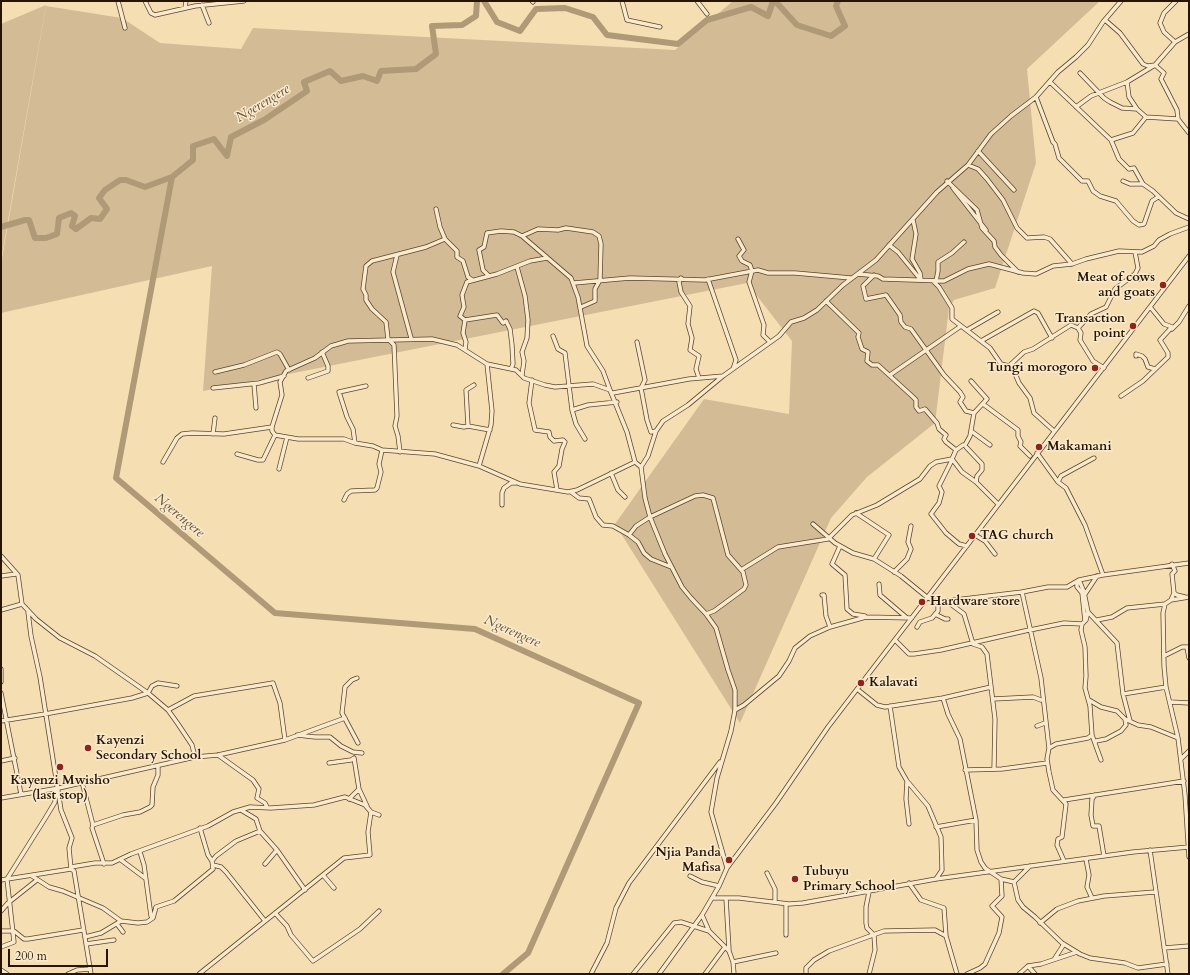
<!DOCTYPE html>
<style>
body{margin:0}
#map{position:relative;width:1190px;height:975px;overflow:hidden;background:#f6deb3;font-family:Cardo,serif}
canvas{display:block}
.frame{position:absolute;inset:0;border:2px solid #261300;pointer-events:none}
.scale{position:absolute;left:8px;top:949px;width:100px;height:18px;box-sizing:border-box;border:2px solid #261300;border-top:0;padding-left:5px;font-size:12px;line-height:14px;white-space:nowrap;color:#261300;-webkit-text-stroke:3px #f9eace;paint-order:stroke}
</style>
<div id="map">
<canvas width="1190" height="975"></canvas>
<div class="frame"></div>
<div class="scale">200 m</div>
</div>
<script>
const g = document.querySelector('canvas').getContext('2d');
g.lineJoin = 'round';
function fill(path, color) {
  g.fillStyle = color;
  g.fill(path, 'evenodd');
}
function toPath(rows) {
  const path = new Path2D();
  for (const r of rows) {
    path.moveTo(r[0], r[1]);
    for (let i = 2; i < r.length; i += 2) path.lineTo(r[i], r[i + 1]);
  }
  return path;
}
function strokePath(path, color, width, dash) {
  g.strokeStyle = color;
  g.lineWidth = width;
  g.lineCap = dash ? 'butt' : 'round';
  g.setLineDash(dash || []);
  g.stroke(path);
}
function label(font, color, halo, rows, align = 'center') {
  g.font = font + ' Cardo,serif';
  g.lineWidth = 3;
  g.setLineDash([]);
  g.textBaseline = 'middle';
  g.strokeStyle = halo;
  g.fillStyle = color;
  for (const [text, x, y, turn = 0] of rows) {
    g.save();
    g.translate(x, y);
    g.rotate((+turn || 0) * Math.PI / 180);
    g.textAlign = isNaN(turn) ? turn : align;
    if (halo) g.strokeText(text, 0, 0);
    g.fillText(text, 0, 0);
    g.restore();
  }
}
fill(toPath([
 [733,1,1100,1,1027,69,1036,163,995,288,954,300,949,308,935,423,867,477,831,518,740,723,615,524,704,399,789,414,792,341,747,283,203,391,212,266,1,313,1,264,46,6,122,18,160,43,241,49,253,28,675,50],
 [46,5,1,260,1,24]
]), '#d3bb95');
strokePath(toPath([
 [477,1,476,16,462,25,432,26,436,54,416,69,381,71,377,81,363,76,341,81,330,71,304,82,307,91,264,120,231,137,227,156,214,139,193,146,193,160,172,177,116,478,275,613,475,629,639,703,528,953,503,974],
 [484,1,497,22,520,31,536,9,565,8,593,17,607,35,678,44,707,20,751,7,768,16,773,1],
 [775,1,797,25,831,36,845,26,836,6,838,1],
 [1,227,25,220,29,220,35,238,46,238,57,234,59,218,71,213,75,216,72,226,76,229,91,218,100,219,107,209,99,198,105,190,120,180,126,180,145,187,172,177]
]), '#af9976', 6);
const minor = toPath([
 [118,1,125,28],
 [145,1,151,13,155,15,195,6,244,1],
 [532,1,533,2],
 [622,1,627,20,660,27],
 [697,1,707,14],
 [202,5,209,23],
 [185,8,186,1],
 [1105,20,1120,33,1143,64,1148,66,1155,65,1164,73,1161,79,1177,110,1178,119],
 [1175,42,1164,32,1160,23,1164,13,1176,1],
 [1080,73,1104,98,1110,102,1122,108,1137,109,1146,117,1178,119,1189,133],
 [1050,82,1111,140,1119,159,1129,169,1134,168,1143,184,1153,191,1176,213,1189,219],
 [1127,82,1129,97,1137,109],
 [1036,97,1053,142,1055,144,1059,158,1082,181,1088,181,1093,191,1100,196,1116,201,1133,221,1139,225,1144,224,1152,201,1158,197],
 [1076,107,1091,96,1127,82,1155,65,1175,42,1189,34],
 [1111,140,1133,133,1146,117],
 [978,151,1014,190],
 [968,165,978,169,987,179,1003,200,1017,228,1027,238,1044,237,1050,239,1072,264],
 [947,181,977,210,982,228,994,241,995,247,1001,255,1018,272],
 [1123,181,1130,184,1143,184],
 [953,188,986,230],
 [436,209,440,227,445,239,457,251,457,257,463,261,468,277,472,280],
 [913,220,916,234,912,259,920,273,921,280],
 [522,236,538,229,558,230,566,228,593,232,599,236,601,244,600,280,595,289,595,301,581,307],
 [738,239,744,250,739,256,742,261,750,265,752,271,749,282,764,325,763,335,770,342],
 [889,245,898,252,920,279],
 [397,255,393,272,411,338],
 [517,267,525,296,528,320,527,338,522,352,524,361,522,375],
 [858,274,878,276,883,279,944,281,968,269,989,264,1023,273,1036,274,1053,266,1072,264,1086,259,1119,251,1142,252,1154,246,1159,240,1170,234,1189,227],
 [1135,274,1139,279,1150,276],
 [489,276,483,270,479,250,484,247,487,233,501,231,514,232,522,236,571,278,578,297,587,346,603,371,610,390],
 [681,278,679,282,681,292,690,306,688,324,692,338,690,350,699,356,696,369,699,378],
 [708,279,736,360,733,369],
 [933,281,939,287,952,308,952,319,990,348,1001,364,1009,366,1014,371,1019,383,1030,398,1034,413,1054,431],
 [936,281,938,271,938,262,952,253,964,242],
 [574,283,630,278,705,280,758,270,768,273,795,273,851,278],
 [826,301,859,333,858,337,862,349,868,352,867,361,872,365,878,365,912,396,916,400,916,407,919,411,925,409,937,423,939,429,946,435,944,439,946,442,956,450],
 [465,320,497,315,503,323,506,321,510,329,512,345,513,364,511,369],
 [1078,328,1091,314,1106,307,1115,289,1135,274,1138,268,1135,252],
 [1172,329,1179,322,1189,306],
 [967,330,998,312],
 [553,336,558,349,565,353,572,410,576,424,585,439],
 [981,341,1034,311,1038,313,1052,338],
 [637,342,645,380,641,388,647,420,651,432,656,431],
 [465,349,466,342,463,333,465,320,460,316,464,307,462,295,467,282,497,274,530,261,547,258],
 [1136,356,1136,354,1142,356,1145,359,1148,367,1155,369],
 [1009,366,1024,352,1033,349,1071,325,1078,328,1081,333,1080,340,1093,361,1104,368],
 [215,372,244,365,277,352,280,354,289,370],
 [890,375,961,326],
 [308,378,328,371,328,366,322,352],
 [532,380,529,403,535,430,549,432,550,437,554,441,563,440,565,442,562,449,559,466,554,472,557,490],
 [971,381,987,399,974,413],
 [254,384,256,408],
 [213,388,259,383,284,376],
 [613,393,689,379,723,376],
 [1121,396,1143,381,1168,357,1168,353,1160,340,1172,327,1164,324,1151,308],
 [983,404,1018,430,1018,436,1021,442,1020,446,1030,456],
 [572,410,588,405,617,402],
 [453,425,464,427,468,426,490,430],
 [468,426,466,390,474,385],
 [971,431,990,445],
 [213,434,215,418],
 [355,443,353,429,347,417,339,392,366,386],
 [966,447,982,464,982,470,977,476,976,482,998,504],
 [400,452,398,436,395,426,397,416,394,345,388,339,386,322,372,309,366,300,366,295,363,289,366,266,372,261,426,247,445,239],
 [1037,453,1058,482,1066,488,1085,525,1103,575],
 [237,454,258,460,263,460,275,435],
 [952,459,962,472,976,482],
 [952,460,939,486,942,492,939,503,931,514,946,533,959,544,967,546],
 [163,462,177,438,182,434,192,433,224,434,272,427],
 [635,462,577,490,568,492,520,484,479,466,435,454,382,450,373,446,355,443,344,439,298,439,275,435,272,431,272,427,282,395,280,382,286,371,315,358,331,346,348,341,432,339,457,345,487,364,516,370,524,378,545,385,555,387,593,384,610,390,627,432,635,462,641,467],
 [479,466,491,425,492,411,487,364],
 [279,469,287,437],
 [611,473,618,490,625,497],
 [1058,482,1061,476,1094,458],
 [571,492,579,498,589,499,596,517,603,525,613,526,629,535,638,542,644,553,651,559,671,567],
 [344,500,347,494,351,491,375,490,377,488,381,472,379,464,382,450],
 [502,505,502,493,504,488,511,483,516,483],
 [856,513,889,535,874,559],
 [813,524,835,543,853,553,874,559,901,576,928,598,938,602,1022,592,1048,587,1067,587,1079,580,1103,575,1189,563],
 [629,535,636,526,650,517,695,496,703,495,713,498,728,555,743,572,746,585,744,589,714,611,706,614],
 [975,535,985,541,995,554],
 [840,546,832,564,845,575,847,609,853,614,865,616],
 [1,556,18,575,22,604],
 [1172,564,1175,571,1172,574,1174,593,1171,600,1165,604,1163,613,1164,666,1166,687,1178,738,1185,795,1189,857],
 [741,570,778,547,828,539,852,515,877,505,920,479,930,466,936,462,952,459,956,450,963,445,965,445,970,436,974,413,966,411,960,402,963,397,960,392,944,375,911,329,905,327,901,322,900,315,886,295,866,299,863,286,874,275],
 [894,572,907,559,911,549,908,542,911,526],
 [1,576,16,574],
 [1077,582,1077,587,1082,593,1085,621],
 [879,584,880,595,907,618],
 [1022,592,1041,678,1049,748,1047,759,1049,772,1053,790,1066,804,1062,837,1058,839,1057,845,1064,861],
 [1174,593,1177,595,1185,597],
 [1085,594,1097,576],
 [822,595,824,595,826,616,830,627],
 [1171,600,1189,597],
 [948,602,964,614,973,644,982,647,987,654,995,719,994,769],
 [1,610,22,604,36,619,60,638,95,656,148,693,168,710,178,724,192,745,195,757],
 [28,612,31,636,40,677,61,810,72,838,69,848,71,869,74,871,91,974],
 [1088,612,1117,643,1123,694,1130,721],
 [935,614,945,619,948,619],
 [1097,620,1112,617,1127,608,1165,604],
 [917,627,920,622,932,618,938,611,938,602],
 [1030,630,1064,623,1082,624],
 [895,640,909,654,914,654,941,650,1029,630],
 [1187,648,1189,658],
 [1164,656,1182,647,1189,647],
 [1,669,1,682],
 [357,678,352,680,345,687,342,713,358,743],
 [857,689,877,705,885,707,943,698,991,687],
 [1,693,21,794],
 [1123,694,1166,687],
 [943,698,948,714,960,739,976,820,977,850,981,862,985,868,1001,879,1014,882,1018,900,1023,907,1035,917,1062,943,1080,954,1090,958,1125,963,1138,968,1167,964],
 [993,699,1033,697,1041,700],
 [1089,700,1101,707,1117,711,1125,719,1138,725,1151,727,1178,738],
 [1171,702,1189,703],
 [890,706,899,767,907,781,928,806,941,837,942,870,936,879],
 [168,710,194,696,273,683,280,703,285,740],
 [735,710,744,705,779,676,789,661,795,648,810,636,830,627,866,617,912,618],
 [1,721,45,714,132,698,148,693,152,686,158,683,177,686],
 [1037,726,1045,723],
 [297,735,315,737,330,737,341,746,353,752,362,753],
 [1092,735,1101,760],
 [1096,741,1106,739,1121,731,1126,725,1125,719],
 [1049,748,1056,744,1088,738,1092,735,1090,706,1085,688,1086,676,1085,647,1081,630,1082,624,1086,620,1088,612,1084,592,1079,580],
 [218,755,253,780,259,789,257,798,265,803,267,807],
 [1181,759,1189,751],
 [1,761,15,758],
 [329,763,351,760,354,758,359,789,349,799],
 [965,770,1002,769,1047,763],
 [907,781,906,799,909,824],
 [82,782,93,825,92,828,104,864],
 [359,789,367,806],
 [1095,795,1092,799,1091,815,1093,826,1099,826,1104,856],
 [1,798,59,788,195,757,218,755,285,740,345,718],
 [1064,800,1184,781],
 [241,810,256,819,260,831,277,850,305,890],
 [93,825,123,815,140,812,150,807,152,805,153,787,158,775,158,766],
 [936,827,976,820],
 [200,828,208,855,212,861],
 [1150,850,1168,974],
 [140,852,144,865,151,916],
 [1086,859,1089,875,1087,887,1092,898],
 [121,860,145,878],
 [265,864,277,850],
 [213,865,221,867,226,872,265,921],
 [71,867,95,863,112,863,131,854,208,826,233,812,250,807,271,808,314,805,345,797,365,805,371,812,379,815],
 [727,868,711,812,717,778,731,731,735,710,735,690,728,670,716,628,706,614,691,598,682,587,665,554,650,517,645,498,641,467,648,456,656,431,663,421,688,405,723,376,779,336,791,322,804,318,817,310,843,285,876,260,937,192,968,165,991,134,1011,116,1036,97,1058,72,1076,57,1088,45,1103,22,1121,1],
 [767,873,775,889,775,902],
 [323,875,334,888],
 [32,876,49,887,63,891,103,908,121,921,138,923,147,922,153,918,156,907,174,901,213,869,212,861,216,856,236,841,260,831],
 [690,876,702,882,719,886],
 [1,880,71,869],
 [1014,882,1030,866],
 [909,883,921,900,944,908,946,936,957,974],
 [712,898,739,898,789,904,803,903,936,879,1133,852,1189,847],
 [726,898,729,950],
 [786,904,786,935],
 [1,911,8,903,37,880],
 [275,913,287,926,291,935,313,961,360,929,379,911],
 [702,915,709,931,729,951,733,962,734,974],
 [1040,923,1057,909,1078,901,1104,896,1155,892],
 [117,924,123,932],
 [1,931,14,931,24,939,28,939,83,930],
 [85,937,101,933,121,921],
 [86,944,114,940],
 [1,947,14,942,7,879,46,817,55,802,56,788],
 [1164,948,1189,946],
 [1055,958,1064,944],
 [733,962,776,953],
 [1028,966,1035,974],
 [1,970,7,974],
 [68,974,77,970,90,969],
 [199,974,344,858,370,855,368,832,371,812],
 [591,974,607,943,616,908,629,883,720,762],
 [633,974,674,923,681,922,709,931],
 [659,974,702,915,719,886,727,868,776,803,828,727,1189,256],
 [705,974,725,947],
 [806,974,806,968,814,960,829,951,884,931,935,930,946,936],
 [869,974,875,950,874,935,867,928,866,923,866,907,869,892],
 [967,974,980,968,985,964,999,933,1002,917,992,906,1002,896,1001,879],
 [1019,974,1028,966,1041,964,1077,952]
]);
strokePath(minor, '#5a462d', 5);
strokePath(minor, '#f9eace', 3.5);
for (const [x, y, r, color] of [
 [1163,285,4,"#8f2418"],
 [1133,326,4,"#8f2418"],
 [1095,368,4,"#8f2418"],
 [1039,447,4,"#8f2418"],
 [972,536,4,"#8f2418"],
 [922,602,4,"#8f2418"],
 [861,683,4,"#8f2418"],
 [88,748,4,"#8f2418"],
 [60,767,4,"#8f2418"],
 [729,860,4,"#8f2418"],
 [795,879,4,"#8f2418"]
]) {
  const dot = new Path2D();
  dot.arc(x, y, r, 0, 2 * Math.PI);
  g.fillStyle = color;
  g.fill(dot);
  strokePath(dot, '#f9eace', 1.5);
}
label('bold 13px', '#261300', '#f9eace', [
 ["Meat of cows",1155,278,"right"],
 ["and goats",1155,293,"right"],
 ["Transaction",1125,319,"right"],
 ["point",1125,334,"right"],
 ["Tungi morogoro",1087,368,"right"],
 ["Makamani",1047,447],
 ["TAG church",980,536],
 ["Hardware store",930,602],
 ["Kalavati",869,683],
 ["Kayenzi",96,741],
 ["Secondary School",96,756],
 ["Kayenzi Mwisho",60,781,"center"],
 ["(last stop)",60,796,"center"],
 ["Njia Panda",721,853,"right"],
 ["Mafisa",721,868,"right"],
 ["Tubuyu",803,872],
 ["Primary School",803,887]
], 'left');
label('italic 14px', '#644f35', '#f9eace', [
 ["Ngerengere",263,104,-31],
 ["Ngerengere",179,516,40],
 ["Ngerengere",512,632,24]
]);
</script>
